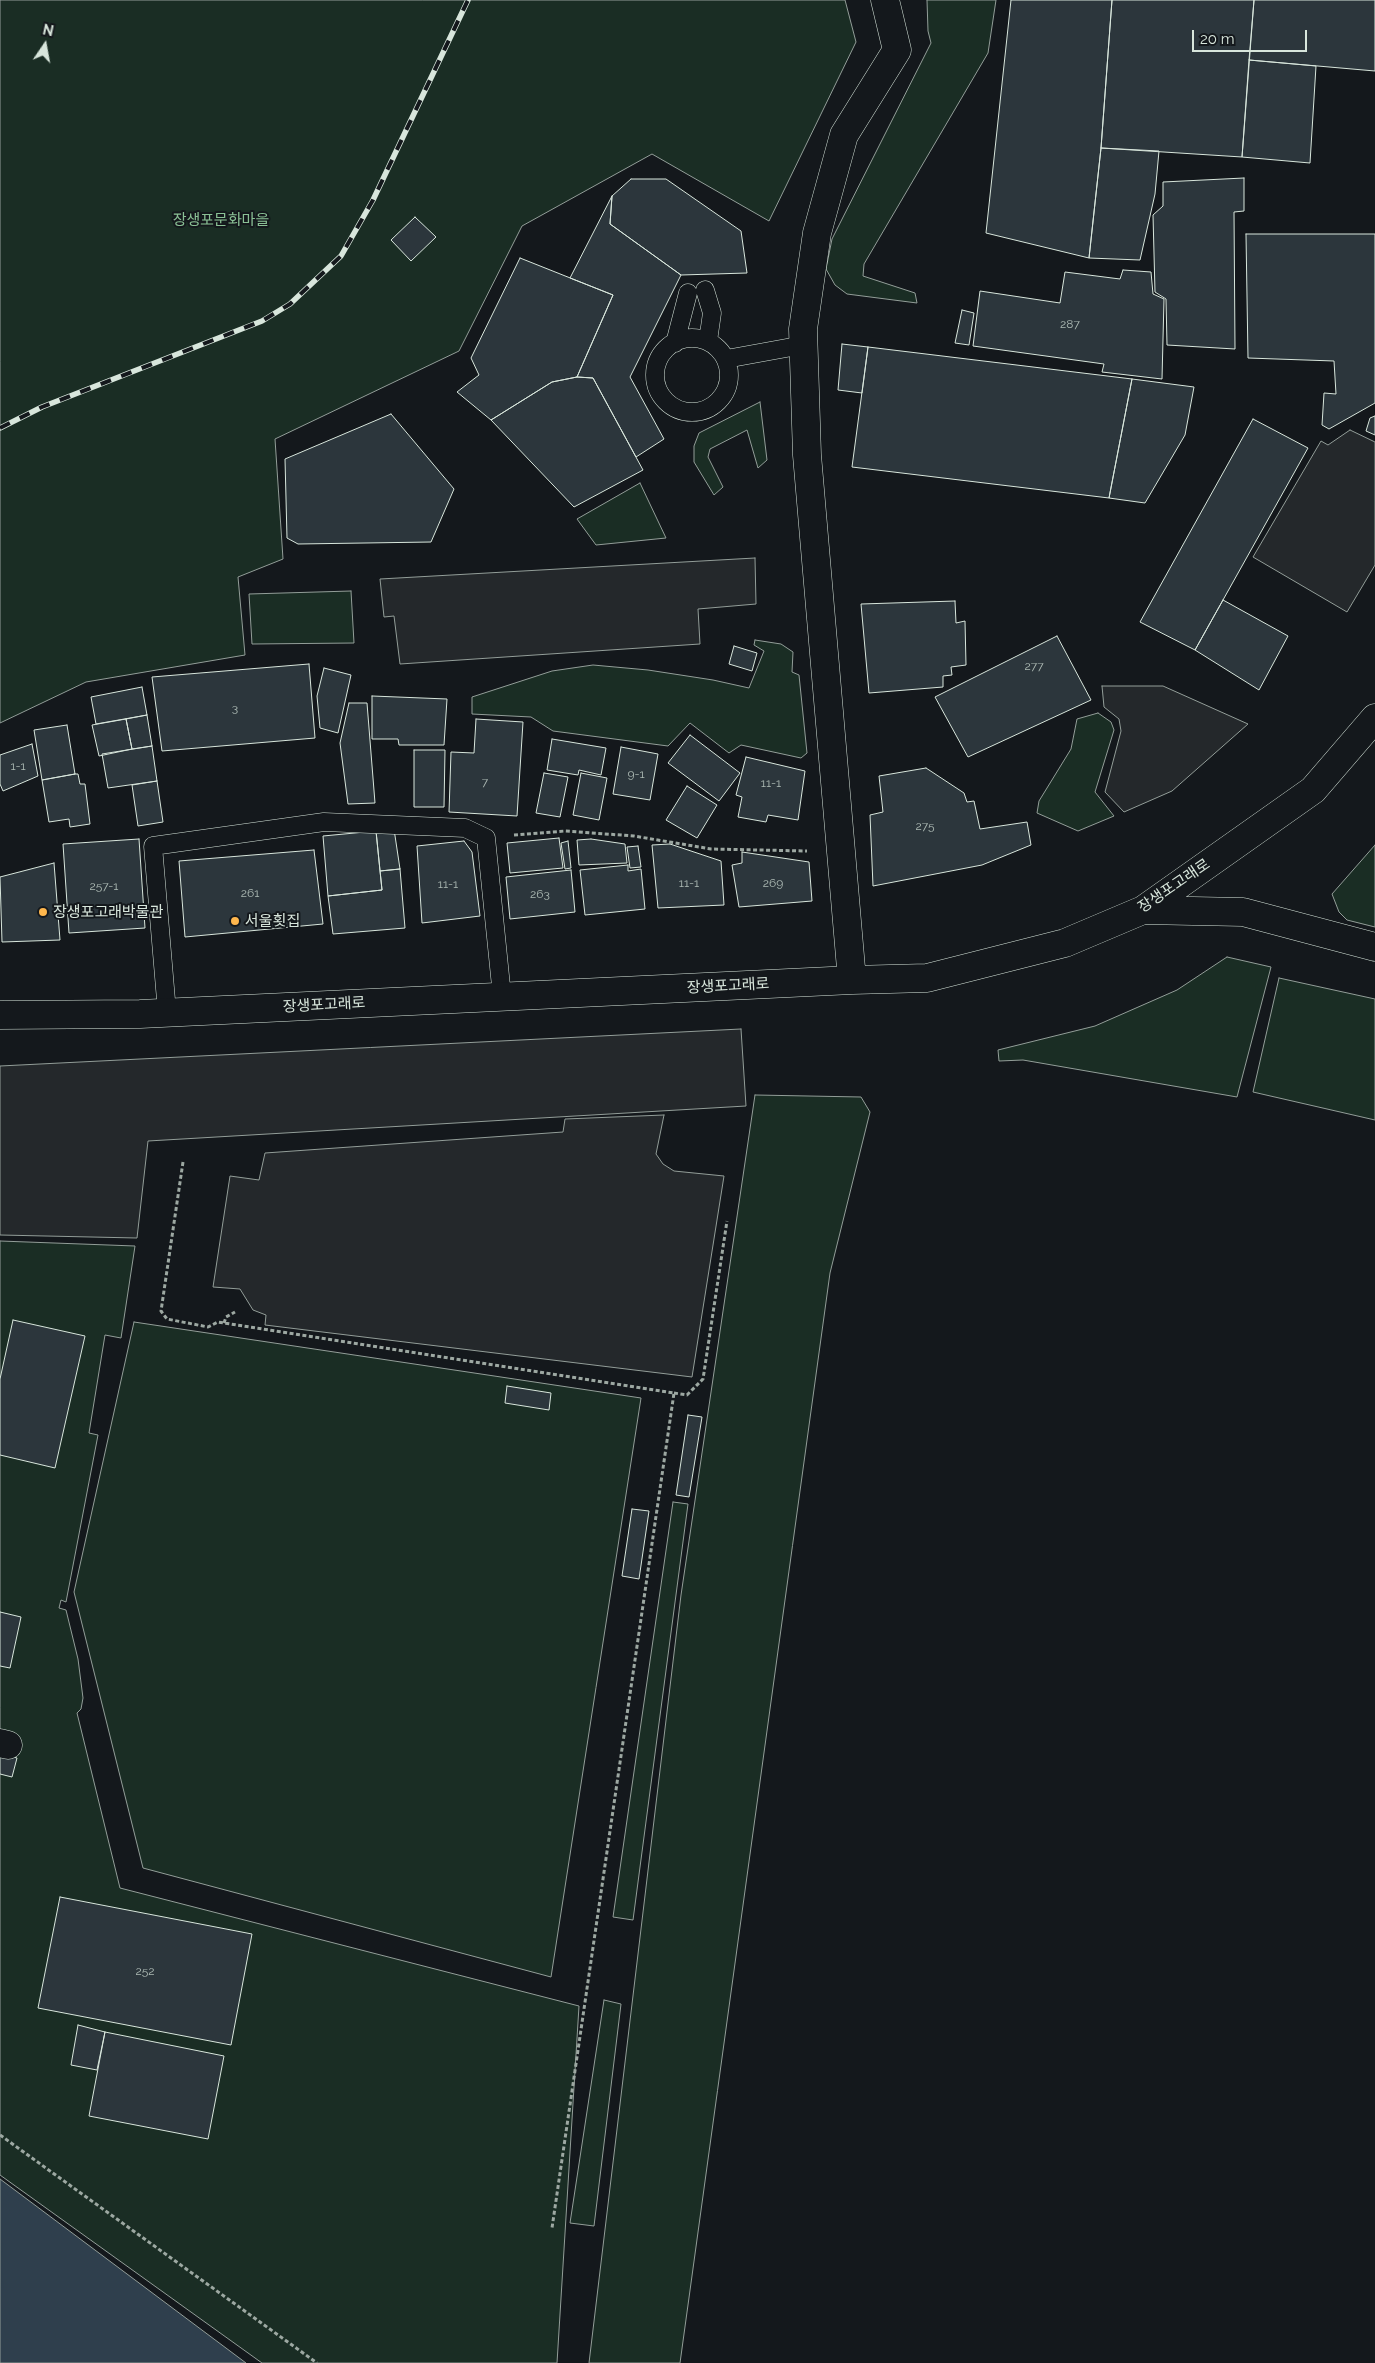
<!DOCTYPE html>
<meta charset="utf-8">
<style>
body{margin:0}
#map{position:relative;width:1375px;height:2363px;overflow:hidden;background:#14181c;font-family:Raleway,sans-serif}
canvas{display:block}
.north{position:absolute;left:20px;top:20px;width:50px;height:50px;-webkit-text-stroke:4px #14181c;paint-order:stroke;rotate:12deg;font-size:14px;font-weight:700;line-height:20px;text-align:center;color:#d8e6dc}
.north::after{content:'';display:block;margin:auto;width:18px;height:22px;background:#d8e6dc;clip-path:polygon(50% 0,100% 100%,50% 72%,0 100%)}
.scale{position:absolute;left:1192px;top:30px;width:115px;height:22px;box-sizing:border-box;border:2px solid #d8e6dc;border-top:0;padding-left:6px;font-size:15px;line-height:18px;white-space:nowrap;color:#d8e6dc;-webkit-text-stroke:4px #14181c;paint-order:stroke}
</style>
<div id="map">
<canvas width="1375" height="2363"></canvas>
<div class="north">N</div>
<div class="scale">20 m</div>
</div>
<script>
const g = document.querySelector('canvas').getContext('2d');
g.lineJoin = 'round';
function fill(path, color) {
  g.fillStyle = color;
  g.fill(path, 'evenodd');
}
function toPath(rows) {
  const path = new Path2D();
  for (const r of rows) {
    if (r.length === 3) {
      path.moveTo(r[0] + r[2], r[1]);
      path.arc(r[0], r[1], r[2], 0, 2 * Math.PI);
      continue;
    }
    path.moveTo(r[0], r[1]);
    for (let i = 2; i < r.length; i += 2) path.lineTo(r[i], r[i + 1]);
  }
  return path;
}
function strokePath(path, color, width, dash) {
  g.strokeStyle = color;
  g.lineWidth = width;
  g.lineCap = dash ? 'butt' : 'round';
  g.setLineDash(dash || []);
  g.stroke(path);
}
function label(font, color, halo, rows, align = 'center') {
  g.font = font + ' Raleway,"Noto Sans KR",sans-serif';
  g.lineWidth = 4;
  g.setLineDash([]);
  g.textBaseline = 'middle';
  g.strokeStyle = halo;
  g.fillStyle = color;
  for (const [text, x, y, turn = 0] of rows) {
    g.save();
    g.translate(x, y);
    g.rotate((+turn || 0) * Math.PI / 180);
    g.textAlign = isNaN(turn) ? turn : align;
    if (halo) g.strokeText(text, 0, 0);
    g.fillText(text, 0, 0);
    g.restore();
  }
}
const green = toPath([
 [0,0,845,0,856,42,769,221,652,154,522,226,459,351,275,439,283,559,238,577,245,655,86,682,0,723,0,0],
 [927,0,996,0,988,53,864,264,863,276,915,293,917,303,847,294,835,285,826,269,832,239,931,43,928,31,927,0],
 [760,402,767,460,758,468,747,430,710,449,708,457,723,487,714,495,694,462,694,446,699,433,760,402],
 [640,483,666,538,596,545,577,519,640,483],
 [351,591,354,643,252,644,249,594,351,591],
 [755,640,781,644,793,652,792,672,799,675,807,753,801,758,741,745,729,753,690,723,668,746,553,731,531,717,472,714,472,697,552,671,593,665,648,670,713,680,749,688,764,651,754,645,755,640],
 [1098,713,1111,722,1114,730,1095,792,1114,816,1078,831,1037,813,1039,801,1071,749,1077,719,1098,713],
 [1375,845,1375,927,1347,920,1339,912,1332,894,1375,845],
 [1227,957,1271,967,1237,1097,1023,1060,999,1061,998,1050,1095,1026,1177,990,1227,957],
 [1279,978,1375,999,1375,1120,1253,1092,1279,978],
 [755,1095,861,1097,870,1112,830,1273,680,2363,589,2363,681,1595,755,1095],
 [0,1241,135,1246,121,1338,105,1335,89,1433,98,1435,66,1602,61,1600,59,1608,66,1610,78,1659,83,1698,81,1709,77,1713,120,1888,579,2006,557,2363,262,2363,0,2175,0,1241],
 [134,1322,641,1398,551,1977,143,1868,74,1592,134,1322],
 [673,1502,688,1504,633,1920,613,1917,673,1502],
 [604,2000,621,2004,594,2226,570,2223,604,2000]
]);
fill(green, '#1a2d24');
strokePath(green, '#939e99', 1);
const parking = toPath([
 [1350,430,1375,442,1375,565,1347,612,1253,557,1321,441,1328,445,1350,430],
 [755,558,756,604,698,609,700,644,400,664,394,616,384,617,380,579,755,558],
 [1102,686,1163,686,1248,724,1172,791,1124,812,1105,792,1121,731,1119,719,1104,707,1102,686],
 [741,1029,746,1106,148,1141,137,1238,0,1235,0,1066,741,1029],
 [664,1115,656,1154,663,1164,674,1171,724,1176,692,1377,265,1325,266,1315,253,1310,240,1289,213,1287,230,1176,259,1180,265,1153,563,1132,565,1119,664,1115]
]);
fill(parking, '#24282b');
strokePath(parking, '#939e99', 1);
const water = toPath([
 [0,2179,246,2363,0,2363,0,2179]
]);
fill(water, '#2f3f4d');
strokePath(water, '#939e99', 1);
const building = toPath([
 [1011,0,1112,0,1101,148,1089,258,986,233,1011,0],
 [1112,0,1254,0,1242,157,1101,148,1112,0],
 [1254,0,1375,0,1375,71,1249,60,1254,0],
 [1249,60,1316,66,1310,163,1242,157,1249,60],
 [1101,148,1159,151,1155,194,1140,260,1089,258,1101,148],
 [1244,178,1244,211,1234,212,1235,349,1167,345,1166,299,1155,292,1153,215,1163,206,1163,182,1244,178],
 [631,179,666,179,741,231,747,273,681,275,610,224,612,196,631,179],
 [612,196,610,224,681,275,630,377,664,439,636,457,593,378,577,377,613,295,570,278,612,196],
 [415,217,436,237,411,261,391,240,415,217],
 [1246,234,1375,234,1375,403,1329,429,1322,425,1324,393,1336,394,1334,361,1248,358,1246,234],
 [520,258,613,295,577,377,552,382,491,420,457,392,479,375,471,358,520,258],
 [1123,270,1151,272,1153,294,1164,299,1162,379,1102,372,1104,364,973,346,980,291,1060,303,1065,272,1120,279,1123,270],
 [962,310,974,313,969,345,955,343,962,310],
 [842,344,868,347,862,393,838,390,842,344],
 [868,347,1132,379,1109,498,852,467,868,347],
 [577,377,593,378,643,470,574,507,491,420,552,382,577,377],
 [1132,379,1194,387,1185,435,1145,503,1109,498,1132,379],
 [391,414,454,489,431,542,298,544,287,538,285,459,391,414],
 [1375,416,1375,435,1366,431,1370,418,1375,416],
 [1253,419,1308,448,1195,650,1140,622,1253,419],
 [1223,600,1288,636,1259,690,1195,650,1223,600],
 [955,601,956,623,965,621,966,665,951,667,952,675,943,676,943,687,869,693,861,604,955,601],
 [1057,636,1091,700,968,757,935,697,1057,636],
 [734,646,757,653,752,671,729,664,734,646],
 [309,664,315,738,162,751,152,677,309,664],
 [324,668,351,675,338,733,320,728,317,696,324,668],
 [142,687,147,715,96,724,91,697,142,687],
 [372,696,447,699,444,745,399,745,398,739,372,739,372,696],
 [349,703,367,703,375,803,348,804,340,743,349,703],
 [147,715,152,746,132,749,126,719,147,715],
 [126,719,132,749,99,756,92,725,126,719],
 [476,719,523,722,517,816,449,812,451,752,474,753,476,719],
 [67,725,75,774,42,780,34,730,67,725],
 [690,735,740,773,719,801,668,763,690,735],
 [552,739,606,748,601,775,579,770,578,775,547,770,552,739],
 [32,744,38,776,3,791,0,784,0,755,32,744],
 [152,746,157,781,108,788,102,754,152,746],
 [621,747,658,754,650,800,613,794,621,747],
 [414,750,445,750,444,807,414,807,414,750],
 [746,757,805,771,798,820,768,815,766,822,738,817,742,797,736,795,746,757],
 [926,768,964,793,967,802,974,801,980,829,1027,822,1031,845,982,865,873,886,870,815,883,812,879,776,926,768],
 [544,773,568,777,560,817,536,813,544,773],
 [581,773,607,778,599,820,573,815,581,773],
 [75,774,78,774,80,784,85,784,90,824,70,827,69,819,49,822,42,780,75,774],
 [157,781,163,822,138,826,132,785,157,781],
 [687,786,717,805,697,838,666,820,687,786],
 [394,829,400,869,380,871,376,831,394,829],
 [376,831,382,890,328,896,323,836,376,831],
 [559,838,563,868,510,873,507,843,559,838],
 [139,839,145,928,69,933,63,844,139,839],
 [591,839,625,844,627,863,579,865,577,840,591,839],
 [464,841,472,852,480,916,422,923,417,846,464,841],
 [568,841,571,868,565,869,561,843,568,841],
 [670,844,721,861,724,905,658,908,652,845,670,844],
 [638,846,641,867,630,868,627,847,638,846],
 [314,850,323,924,185,937,179,861,314,850],
 [742,852,809,862,812,901,739,907,732,865,742,863,742,852],
 [54,863,60,940,2,942,0,877,54,863],
 [628,865,628,871,641,869,645,909,585,915,580,870,628,865],
 [400,869,405,928,333,934,328,896,382,890,380,871,400,869],
 [571,870,575,912,510,919,506,877,571,870],
 [13,1320,85,1336,55,1468,0,1455,0,1379,13,1320],
 [507,1386,551,1393,549,1410,505,1403,507,1386],
 [688,1415,702,1417,689,1497,676,1495,688,1415],
 [632,1509,649,1511,639,1579,622,1576,632,1509],
 [0,1612,21,1617,10,1668,0,1666,0,1612],
 [0,1753,17,1758,12,1777,0,1774,0,1753],
 [60,1897,252,1934,231,2045,38,2008,60,1897],
 [78,2025,105,2032,97,2070,71,2065,78,2025],
 [105,2032,224,2056,208,2139,89,2116,105,2032]
]);
fill(building, '#2c363c');
strokePath(building, '#d8e6dc', 1);
const service = toPath([
 [705,290,712,313,708,341],
 [692,375,37],
 [675,343,688,293],
 [726,359,803,345],
 [167,1012,153,846,324,822,465,828,486,838,502,996]
]);
const minor = toPath([
 [1143,910,1243,912,1375,947],
 [852,980,807,455,803,329,817,233,844,135,897,50,885,0],
 [0,1015,140,1014,852,980,927,978,1065,943,1143,910,1313,790,1375,718],
 [0,1743,8,1745]
]);
strokePath(service, '#d8e6dc', 19);
strokePath(minor, '#d8e6dc', 29);
strokePath(toPath([
 [514,835,565,831,634,836,711,849,807,851],
 [183,1162,161,1311,167,1319,208,1327,218,1322,224,1323,674,1393,552,2228],
 [224,1323,226,1317,235,1312],
 [674,1393,687,1395,703,1379,727,1221],
 [0,2135,317,2363]
]), '#9da8a2', 3, [4, 2.5]);
strokePath(service, '#14181c', 18);
strokePath(minor, '#14181c', 28);
const rail = toPath([
 [0,428,42,407,262,321,290,304,341,256,373,200,468,0]
]);
strokePath(rail, '#d8e6dc', 5.5);
strokePath(rail, '#14181c', 4, [11]);
for (const [x, y, r, color] of [
 [43,912,5,"#ffb74d"],
 [235,921,5,"#ffb74d"]
]) {
  const dot = new Path2D();
  dot.arc(x, y, r, 0, 2 * Math.PI);
  g.fillStyle = color;
  g.fill(dot);
  strokePath(dot, '#14181c', 2);
}
label('12px', '#adbab4', null, [
 ["287",1070,324],
 ["277",1034,666],
 ["3",235,708],
 ["1-1",18,766],
 ["9-1",636,774],
 ["7",485,782],
 ["11-1",771,783],
 ["275",925,826],
 ["11-1",689,883],
 ["269",773,883],
 ["11-1",448,884],
 ["257-1",104,886],
 ["261",250,893],
 ["263",540,894],
 ["252",145,1971]
]);
label('15px', '#8ac095', '#14181c', [
 ["장생포문화마을",221,220]
]);
label('15px', '#d8e6dc', '#14181c', [
 ["장생포고래로",1174,886,-34],
 ["장생포고래로",728,986,-3],
 ["장생포고래로",324,1005,-3]
]);
label('15px', '#d8e6dc', '#14181c', [
 ["장생포고래박물관",53,912],
 ["서울횟집",245,921]
], 'left');
</script>
